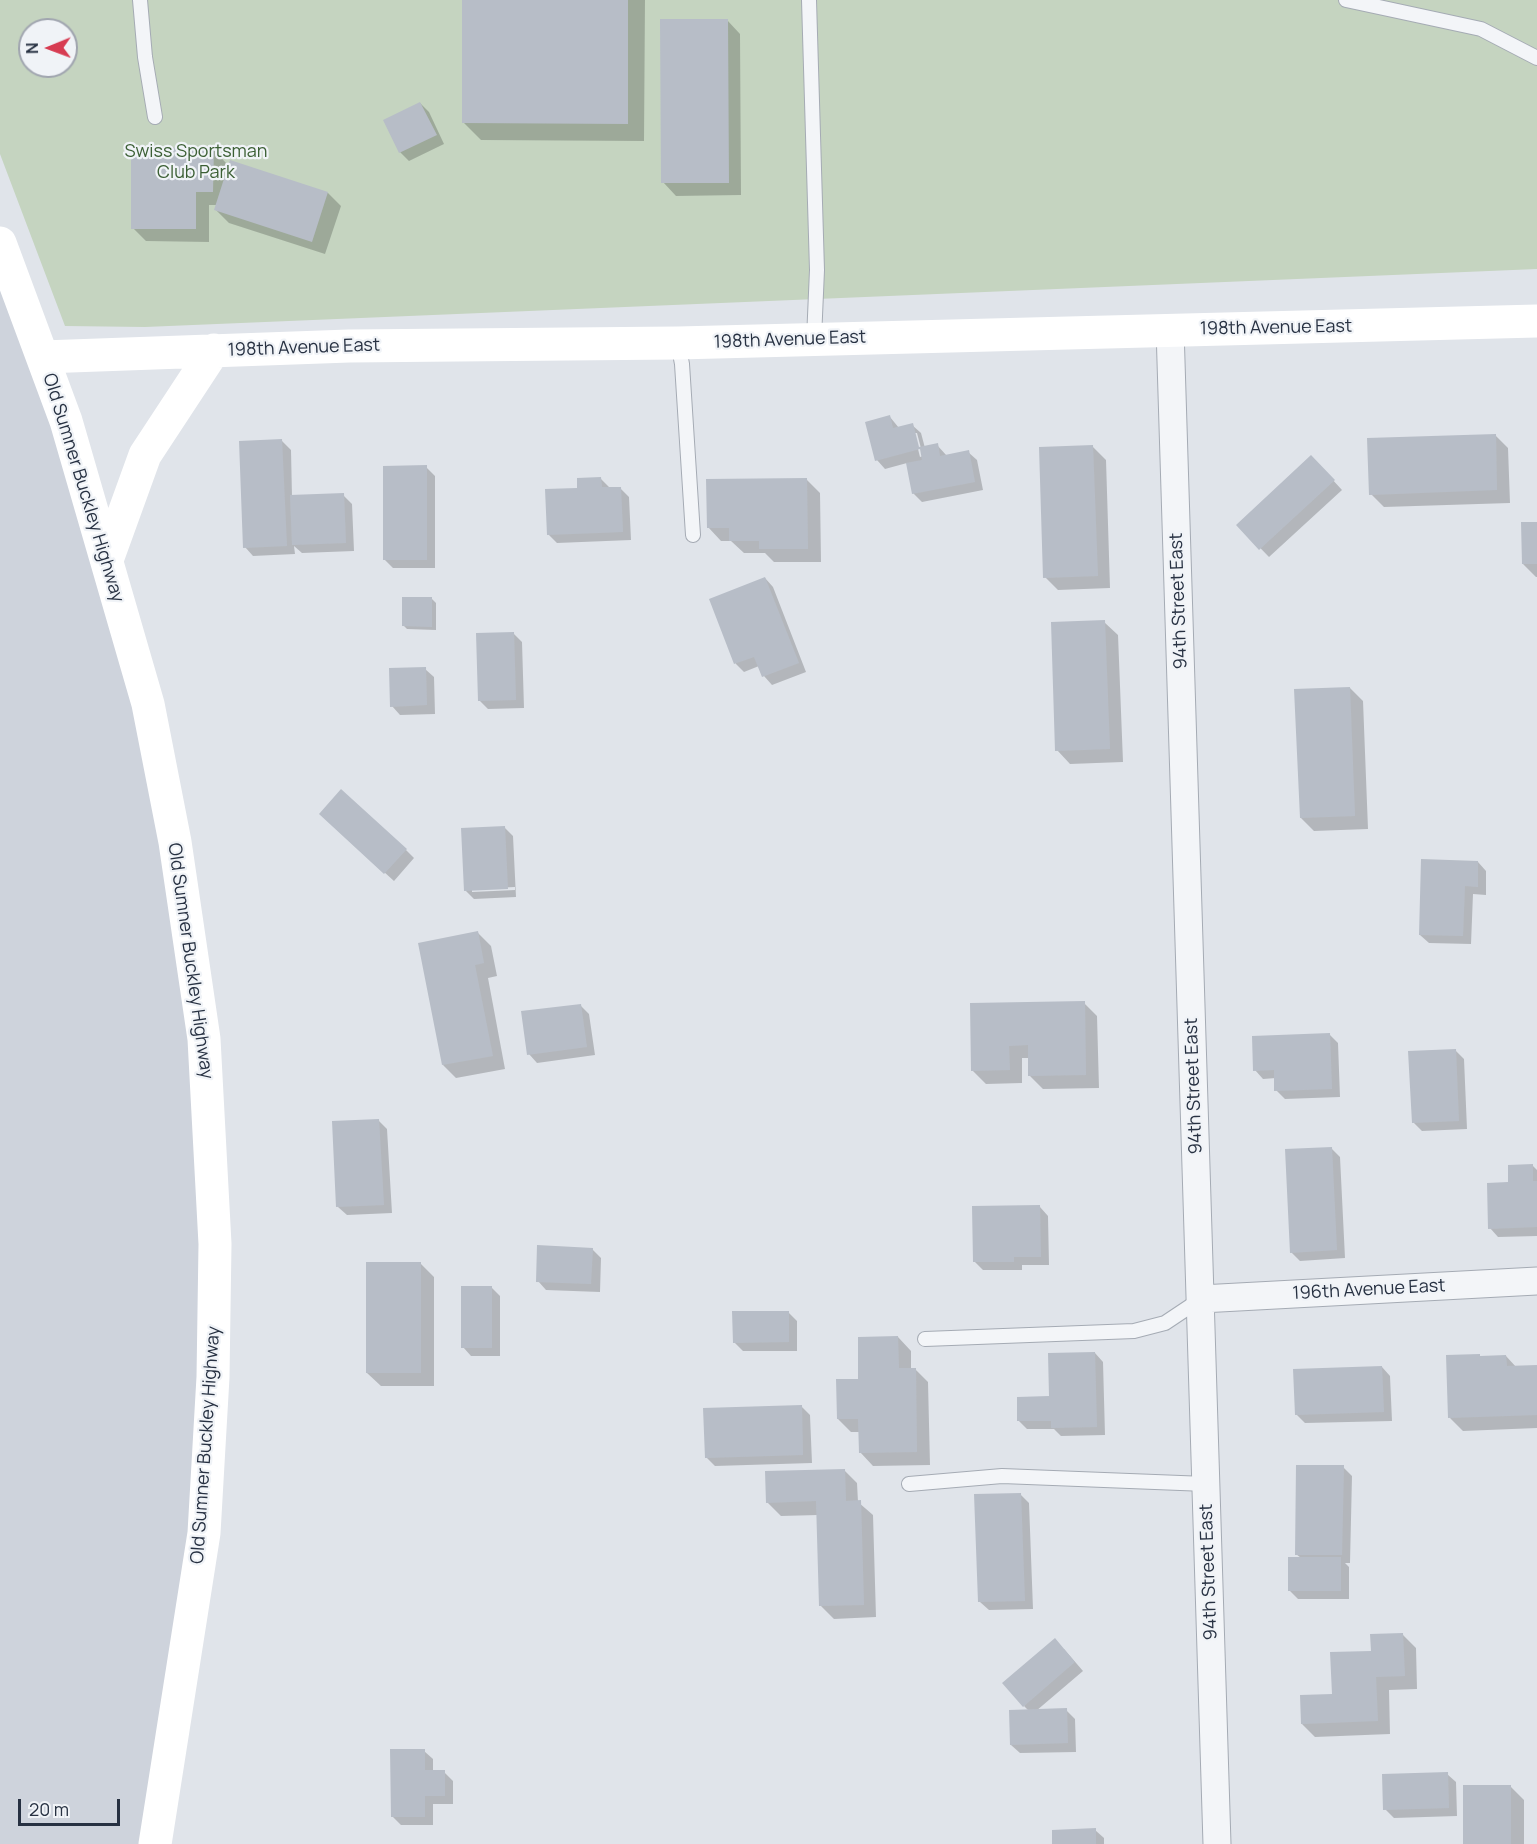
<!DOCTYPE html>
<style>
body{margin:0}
#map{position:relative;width:1537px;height:1844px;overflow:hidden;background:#e0e4ea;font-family:Manrope,sans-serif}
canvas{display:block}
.north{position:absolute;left:18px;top:18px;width:60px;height:60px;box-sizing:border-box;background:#f0f3f7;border:2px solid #a0a5af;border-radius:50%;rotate:269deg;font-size:16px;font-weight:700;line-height:24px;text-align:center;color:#273142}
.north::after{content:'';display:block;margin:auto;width:21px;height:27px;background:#d73c52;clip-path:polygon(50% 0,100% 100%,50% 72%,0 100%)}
.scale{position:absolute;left:18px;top:1799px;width:102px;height:27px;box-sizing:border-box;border:3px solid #273142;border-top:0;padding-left:8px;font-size:18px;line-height:21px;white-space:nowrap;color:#273142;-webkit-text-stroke:4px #f0f3f7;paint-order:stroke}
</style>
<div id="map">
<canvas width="1537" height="1844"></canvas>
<div class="north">N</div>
<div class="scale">20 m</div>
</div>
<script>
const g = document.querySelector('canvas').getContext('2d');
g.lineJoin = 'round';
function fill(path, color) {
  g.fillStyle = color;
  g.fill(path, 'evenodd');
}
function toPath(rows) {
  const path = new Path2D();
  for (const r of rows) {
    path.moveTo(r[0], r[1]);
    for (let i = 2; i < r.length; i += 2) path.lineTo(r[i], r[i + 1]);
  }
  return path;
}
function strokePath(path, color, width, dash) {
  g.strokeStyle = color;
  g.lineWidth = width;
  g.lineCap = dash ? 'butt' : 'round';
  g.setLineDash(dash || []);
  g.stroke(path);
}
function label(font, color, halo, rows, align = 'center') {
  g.font = font + ' Manrope,sans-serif';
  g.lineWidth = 4.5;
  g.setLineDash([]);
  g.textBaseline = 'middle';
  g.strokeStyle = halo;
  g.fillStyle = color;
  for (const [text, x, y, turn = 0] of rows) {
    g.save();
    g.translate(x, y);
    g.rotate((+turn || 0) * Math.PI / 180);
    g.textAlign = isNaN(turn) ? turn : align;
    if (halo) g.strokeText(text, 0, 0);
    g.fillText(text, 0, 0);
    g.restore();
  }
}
fill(toPath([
 [0,243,134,655,192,951,215,1244,204,1533,146,1844,0,1844]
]), '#ced3dc');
fill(toPath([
 [0,0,1537,0,1537,269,145,327,65,326,0,154],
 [30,30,66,30,66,66,30,66]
]), '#c5d4c0');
fill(toPath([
 [464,0,645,0,644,141,481,140,464,123],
 [727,20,740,34,741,195,676,196,663,182],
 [420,103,429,112,444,144,409,161,400,152,385,121],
 [213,149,226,163,226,174,328,193,341,206,325,254,229,223,216,210,218,205,209,205,209,242,146,241,133,228],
 [890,417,899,428,912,425,921,433,925,448,937,445,947,456,968,452,977,460,983,490,922,502,913,493,907,463,885,469,877,460],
 [914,433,917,433,923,456,920,457],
 [1495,435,1508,448,1510,503,1384,507,1371,494],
 [282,441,291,450,292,497,343,495,352,504,354,551,302,553,294,546,295,554,253,556,245,547],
 [1092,446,1106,460,1110,588,1058,590,1045,577],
 [1320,466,1342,490,1269,557,1238,525],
 [426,467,435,476,435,568,393,568,384,559],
 [600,478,609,487,620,488,629,497,631,540,557,543,548,534,578,489],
 [807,480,820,493,821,562,774,562,765,553,744,553,731,541,721,541,708,527],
 [1537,524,1537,577,1536,577,1523,564],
 [765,578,773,587,806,672,772,685,764,676,759,666,744,672,736,664,710,600],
 [432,599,436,603,436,630,407,629,403,625],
 [1104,622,1118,635,1123,762,1070,764,1057,750],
 [513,633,522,642,524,708,488,709,479,700],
 [425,669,434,677,435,714,400,715,392,706],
 [1350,688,1363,701,1368,829,1314,831,1301,818],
 [330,823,406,850,414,858,394,881],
 [504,827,513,836,516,897,474,899,465,890],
 [515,887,515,890,472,892,472,889],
 [1478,862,1486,871,1486,895,1473,894,1471,944,1429,943,1420,935],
 [478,933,491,946,497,976,488,978,505,1069,456,1078,443,1065],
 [1084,1003,1097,1016,1099,1088,1043,1089,1030,1076,1030,1058,1022,1058,1022,1083,986,1084,972,1070,971,1005],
 [580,1005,589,1014,595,1055,537,1063,529,1054],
 [1329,1034,1338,1043,1340,1097,1285,1099,1276,1090,1276,1078,1263,1079,1255,1070],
 [1455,1050,1464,1059,1467,1129,1422,1131,1413,1122],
 [378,1120,387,1129,392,1213,347,1215,338,1207],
 [1331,1148,1340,1157,1345,1258,1300,1261,1291,1252],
 [1532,1165,1537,1170,1537,1236,1498,1237,1490,1228,1510,1183],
 [1040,1207,1048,1216,1049,1265,1022,1265,1022,1270,983,1270,974,1261],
 [592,1249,601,1258,600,1292,546,1290,538,1281],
 [421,1264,434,1277,434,1386,381,1386,367,1373],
 [492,1288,500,1296,500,1356,471,1356,463,1347],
 [788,1312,797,1321,797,1351,743,1351,734,1342],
 [898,1337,911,1351,911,1369,915,1369,928,1382,930,1465,873,1466,860,1452,860,1432,851,1432,838,1419,860,1380],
 [1095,1353,1103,1362,1105,1435,1061,1436,1054,1429,1027,1429,1018,1420,1050,1397],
 [1506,1356,1517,1368,1537,1367,1537,1428,1463,1431,1450,1418,1481,1358],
 [1382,1367,1390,1376,1392,1421,1305,1423,1296,1414],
 [801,1406,810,1415,812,1463,715,1466,706,1457],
 [1343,1467,1352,1476,1350,1563,1345,1563,1349,1567,1349,1599,1298,1599,1290,1591,1301,1558,1296,1554],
 [844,1470,857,1483,858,1502,873,1515,876,1617,834,1619,821,1606,818,1515,781,1516,767,1502],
 [1020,1494,1029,1503,1033,1609,989,1610,980,1602],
 [1403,1635,1416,1648,1417,1689,1389,1690,1390,1734,1315,1737,1302,1724,1333,1695,1373,1652],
 [1064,1649,1083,1671,1036,1711,1066,1710,1075,1719,1076,1752,1020,1753,1011,1745,1029,1711,1024,1706],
 [424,1751,433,1759,433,1772,444,1772,453,1781,453,1804,433,1804,433,1825,401,1825,392,1816],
 [1447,1774,1456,1782,1457,1816,1394,1818,1385,1809],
 [1511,1787,1524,1800,1524,1844,1464,1844],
 [1095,1830,1104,1838,1104,1844,1054,1844]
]), '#0003');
fill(toPath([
 [462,0,628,0,628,124,462,123],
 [660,19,728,19,729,183,661,183],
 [420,102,437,135,399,153,383,120],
 [131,147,214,148,213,192,196,192,196,229,131,229],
 [230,160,328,192,312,242,214,210],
 [890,415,893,428,913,423,919,447,938,443,940,456,969,450,975,482,912,494,906,463,922,460,920,449,875,461,865,422],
 [1496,434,1497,490,1369,495,1367,438],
 [282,439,287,546,243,548,239,441],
 [1093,445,1098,576,1043,578,1039,447],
 [1311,455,1335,480,1259,550,1236,525],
 [427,465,427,560,383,560,383,466],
 [601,477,602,487,621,487,623,532,547,535,545,489,577,488,577,478],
 [807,478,808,549,759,549,759,541,729,541,729,528,707,528,706,479],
 [344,493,346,543,292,545,290,495],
 [1521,522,1537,522,1537,564,1522,564],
 [765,577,799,663,762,677,754,657,734,664,709,599],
 [402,597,432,597,432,627,402,626],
 [1105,620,1110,749,1055,751,1051,622],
 [514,632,516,700,478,701,476,633],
 [426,667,427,705,390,707,389,668],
 [1350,687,1355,816,1300,818,1294,689],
 [341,789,407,849,384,874,319,814],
 [505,826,508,889,464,891,461,828],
 [1421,859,1478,861,1478,887,1465,886,1463,936,1419,935],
 [478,931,484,963,475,965,493,1056,442,1065,418,943],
 [1085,1001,1086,1075,1028,1076,1028,1045,1009,1046,1010,1070,971,1071,970,1003],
 [581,1004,587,1047,527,1055,521,1011],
 [1330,1033,1332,1089,1274,1091,1274,1070,1253,1071,1252,1036],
 [1456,1049,1459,1121,1412,1123,1408,1051],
 [379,1119,384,1205,336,1207,332,1121],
 [1332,1147,1337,1250,1290,1253,1285,1149],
 [1533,1164,1533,1181,1537,1181,1537,1227,1488,1229,1487,1183,1508,1182,1508,1165],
 [1040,1205,1041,1257,1014,1257,1014,1262,973,1262,972,1206],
 [537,1245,593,1248,591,1284,536,1282],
 [366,1262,421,1262,421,1373,366,1373],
 [461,1286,492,1286,492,1348,461,1348],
 [732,1311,789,1311,789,1342,733,1343],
 [898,1336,899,1368,916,1368,917,1452,859,1453,858,1419,837,1419,836,1379,858,1379,858,1337],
 [1095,1352,1097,1427,1051,1428,1051,1421,1017,1421,1017,1397,1049,1396,1048,1353],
 [1480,1354,1480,1356,1506,1355,1507,1366,1537,1365,1537,1415,1448,1418,1446,1355],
 [1382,1366,1384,1412,1295,1415,1293,1369],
 [802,1405,803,1455,705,1458,703,1408],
 [1296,1465,1344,1465,1342,1555,1295,1555],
 [845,1469,846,1501,861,1500,864,1605,819,1606,816,1501,766,1503,765,1471],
 [1021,1493,1025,1601,978,1602,974,1494],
 [1288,1557,1341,1557,1341,1591,1288,1591],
 [1403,1633,1405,1676,1376,1677,1378,1721,1301,1724,1300,1695,1332,1694,1330,1652,1371,1651,1370,1634],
 [1055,1638,1075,1662,1023,1707,1002,1683],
 [1067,1708,1068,1743,1010,1745,1009,1710],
 [390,1749,425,1749,425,1770,445,1770,445,1796,425,1796,425,1817,391,1817],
 [1448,1772,1449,1808,1383,1810,1382,1774],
 [1463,1785,1511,1785,1511,1844,1463,1844],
 [1096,1828,1096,1844,1052,1844,1052,1830]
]), '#b7bdc7');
const lane = toPath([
 [140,0,145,57,155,117],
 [809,0,817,270,814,339],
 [1346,0,1481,29,1537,58],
 [678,343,682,364,693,535],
 [925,1339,1134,1331,1165,1323,1201,1299],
 [909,1484,1002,1476,1206,1484]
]);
const street = toPath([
 [1170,329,1217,1844],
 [1201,1299,1537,1281]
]);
strokePath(lane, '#a5abb4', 16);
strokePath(street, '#a5abb4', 29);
strokePath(lane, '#f3f5f8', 14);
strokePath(street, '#f3f5f8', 27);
strokePath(toPath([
 [0,243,66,421,148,704,175,842,204,1039,215,1244,213,1377,204,1533,155,1844],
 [43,357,349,346,678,343,1537,321],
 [107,560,145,455,214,350]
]), '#fff', 33);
label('18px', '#3b5f34', '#f0f3f7', [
 ["Swiss Sportsman",196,152],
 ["Club Park",196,173]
]);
label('18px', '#273142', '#f0f3f7', [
 ["198th Avenue East",1276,328,-1],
 ["198th Avenue East",790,340,-2],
 ["198th Avenue East",304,348,-2],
 ["Old Sumner Buckley Highway",83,488,73],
 ["94th Street East",1179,601,-92],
 ["Old Sumner Buckley Highway",190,961,82],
 ["94th Street East",1194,1086,-92],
 ["196th Avenue East",1369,1290,-3],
 ["Old Sumner Buckley Highway",206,1445,-86],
 ["94th Street East",1209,1572,-92]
]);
</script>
